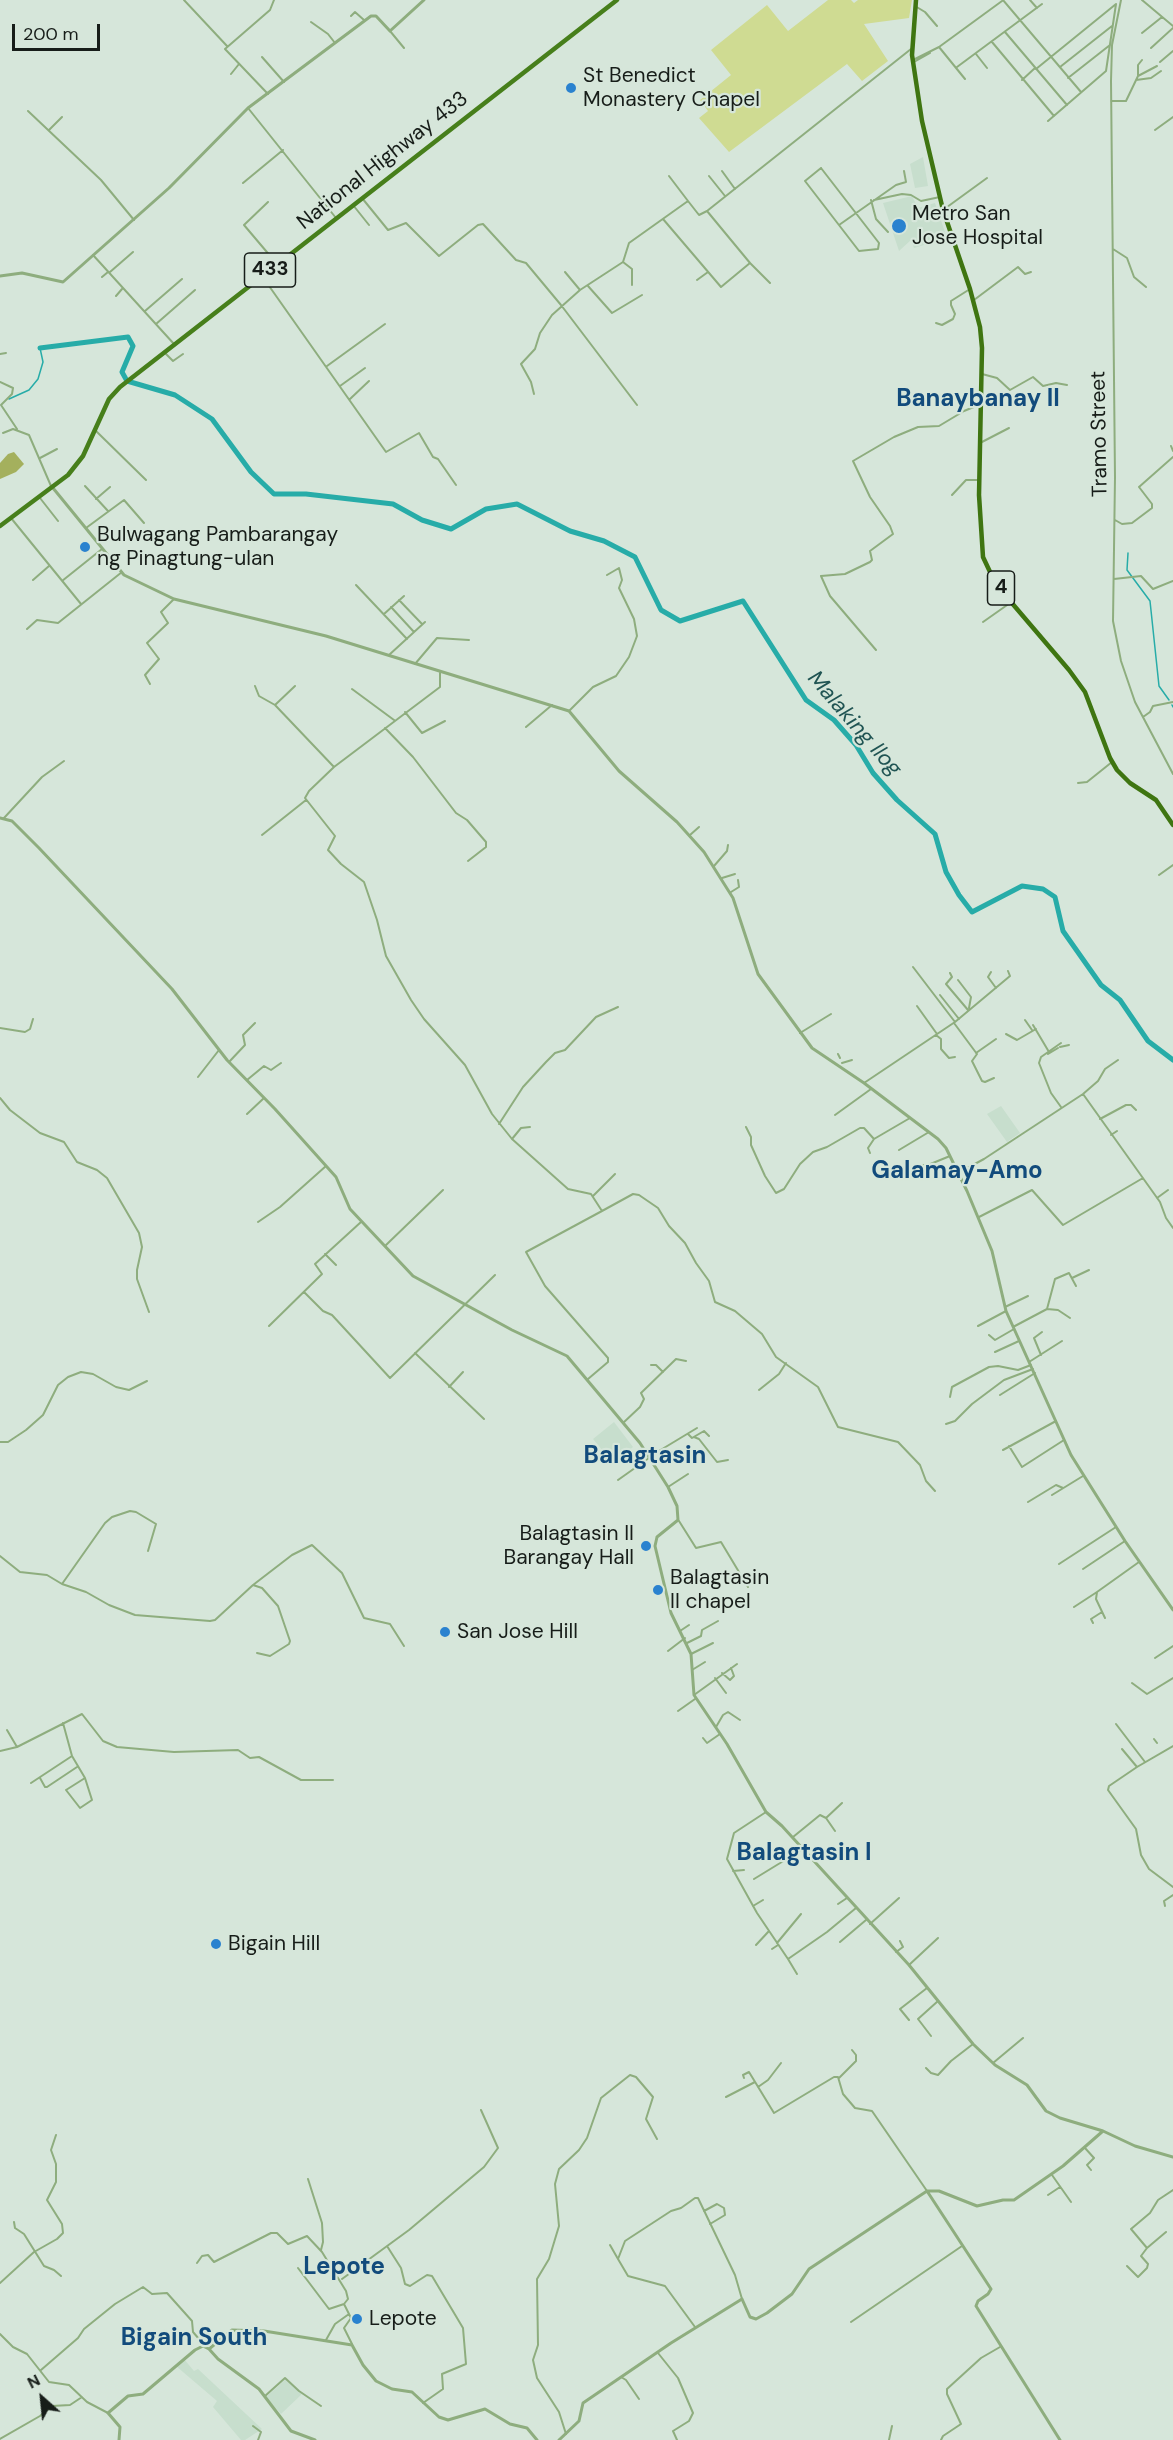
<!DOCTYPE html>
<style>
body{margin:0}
#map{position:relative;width:1173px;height:2440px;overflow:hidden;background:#d6e6da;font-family:"DM Sans",sans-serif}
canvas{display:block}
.north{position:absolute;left:12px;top:2368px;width:60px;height:60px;-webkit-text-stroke:4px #d6e6da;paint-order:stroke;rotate:333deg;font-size:16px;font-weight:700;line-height:24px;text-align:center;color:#171d19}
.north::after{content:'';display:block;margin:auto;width:21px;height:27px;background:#171d19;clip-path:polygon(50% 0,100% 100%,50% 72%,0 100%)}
.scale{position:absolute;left:12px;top:24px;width:88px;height:27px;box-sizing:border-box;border:3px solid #171d19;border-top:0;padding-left:8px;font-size:18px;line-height:21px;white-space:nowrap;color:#171d19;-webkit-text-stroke:4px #d6e6da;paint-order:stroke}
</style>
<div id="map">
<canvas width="1173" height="2440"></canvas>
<div class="north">N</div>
<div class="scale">200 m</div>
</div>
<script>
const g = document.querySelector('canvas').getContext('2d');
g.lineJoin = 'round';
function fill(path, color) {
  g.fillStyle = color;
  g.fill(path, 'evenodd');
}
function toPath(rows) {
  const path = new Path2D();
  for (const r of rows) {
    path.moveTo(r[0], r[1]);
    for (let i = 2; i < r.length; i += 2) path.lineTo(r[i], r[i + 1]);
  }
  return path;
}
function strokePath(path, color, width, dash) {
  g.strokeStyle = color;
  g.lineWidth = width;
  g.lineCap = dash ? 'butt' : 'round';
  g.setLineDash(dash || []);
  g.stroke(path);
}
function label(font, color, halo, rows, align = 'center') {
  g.font = font + ' "DM Sans",sans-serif';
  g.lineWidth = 4.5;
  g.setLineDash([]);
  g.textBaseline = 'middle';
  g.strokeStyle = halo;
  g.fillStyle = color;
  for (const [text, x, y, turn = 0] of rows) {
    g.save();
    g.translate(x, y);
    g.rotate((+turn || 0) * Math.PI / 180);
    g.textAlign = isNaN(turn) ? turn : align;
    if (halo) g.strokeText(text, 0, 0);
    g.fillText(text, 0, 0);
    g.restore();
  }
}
fill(toPath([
 [923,157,928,186,915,188,910,164],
 [912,196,918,208,935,203,947,238,914,248,911,240,899,251,883,203],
 [1001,1106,1020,1133,1007,1142,987,1114],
 [614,1422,633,1447,613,1463,593,1439],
 [184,2359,194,2371,198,2369,262,2429,245,2440,241,2440,213,2407,217,2401,176,2366],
 [286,2379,302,2394,281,2414,266,2397]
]), '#c7decd');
fill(toPath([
 [828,0,851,0,854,3,858,0,912,0,909,18,864,24,888,61,862,81,847,64,729,152,699,118,708,111,700,100,731,75,711,50,767,5,788,31]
]), '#cfdb92');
fill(toPath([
 [14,452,24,464,16,472,0,479,0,463,8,454]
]), '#a4b05d');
strokePath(toPath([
 [9,399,29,390,38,379,43,362,40,348],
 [1128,553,1127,570,1150,601,1159,686,1169,700],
 [1172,705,1173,707]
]), '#27aca8', 1.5);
strokePath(toPath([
 [40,348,128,337,133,346,122,372,127,381,175,395,212,419,251,472,274,494,306,494,393,504,422,520,451,529,486,509,517,504,570,531,604,541,635,557,661,610,680,621,743,601,806,700,834,720,856,745,873,773,897,800,935,834,946,872,959,895,972,912,1022,886,1043,889,1055,897,1063,931,1101,985,1120,1000,1148,1041,1173,1060]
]), '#27aca8', 5);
strokePath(toPath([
 [184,0,227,46],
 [1003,0,1081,92],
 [1030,0,1037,8],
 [1121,0,1112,45,1111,81,1115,477,1113,621,1121,661,1135,702,1173,774],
 [1142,0,1173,26],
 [915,6,925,12,937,26],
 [351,16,355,12,364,20],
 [311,22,328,34,335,43],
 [390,31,404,48],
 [1005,32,1067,105],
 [1142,33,1162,17],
 [992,42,1054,116],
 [939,47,965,79],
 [1151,48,1173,28],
 [976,54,987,68],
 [262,57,284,82],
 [915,59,939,47,1002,1],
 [914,62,930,53],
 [1160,62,1173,51],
 [957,67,1042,4],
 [1060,67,1112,26],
 [1036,69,1116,4,1106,71,1048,121],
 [231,74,239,64],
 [1138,76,1157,66],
 [1068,78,1110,45],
 [1022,80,1035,68],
 [1136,80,1151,78,1161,71],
 [268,94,225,49,270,10,274,0],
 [1111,101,1126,101,1138,76,1138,65,1142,60],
 [248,108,336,218],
 [28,111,101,180,134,220],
 [49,130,62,117],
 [1155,130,1173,117],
 [821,168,879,243,878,249,859,251,805,181,821,168],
 [722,171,735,189],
 [669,176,688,201],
 [709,176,725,196],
 [243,183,283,150],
 [362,198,388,230,406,223,439,256,478,225,483,224,516,260,526,263,561,305,637,405],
 [871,200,876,219,888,232],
 [874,200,902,194,911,195,921,201,940,197],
 [268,202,244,225,277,264],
 [353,205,369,225],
 [943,210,987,178],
 [663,219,721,287,750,263,707,211,911,49],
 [839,225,896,185,906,182,904,171],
 [1113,249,1127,258,1134,277,1146,287],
 [93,255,174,344],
 [623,262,632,269,632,285],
 [750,263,770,283],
 [110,272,133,252],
 [565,272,580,290],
 [262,276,386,452,419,433,433,457,438,459,456,485],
 [102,277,108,272],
 [697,280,708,272],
 [588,286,612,313,642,295],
 [116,296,122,289],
 [974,300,1018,267,1025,274,1031,272],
 [145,311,182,279],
 [936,323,942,325,953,319,955,314,951,305,951,301,970,289],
 [156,324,195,290],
 [165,353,173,361,183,354],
 [0,354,6,353],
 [327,366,385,324],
 [982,374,997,378,1010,390,1033,377,1043,386,1056,383,1067,385],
 [0,382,13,388,12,394,1,405,17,429],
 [340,386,365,368],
 [534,394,531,382,521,364,535,349,540,333,552,315,580,290,623,262,629,243,688,201,699,215,707,211],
 [350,399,369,381],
 [96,431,146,480],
 [3,433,13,429,29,435,51,486],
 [980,443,1009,428],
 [1171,446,1173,451],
 [40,458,57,449],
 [85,486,108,511],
 [952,495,966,480,979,480],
 [40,498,58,521],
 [96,499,110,487],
 [11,518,81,604],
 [1115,520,1122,524,1132,523,1152,508,1152,504,1139,487,1173,457],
 [86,528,124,500,144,523],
 [1114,579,1141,576,1153,589,1173,581],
 [33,580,49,566],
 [62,581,102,549],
 [356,585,407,639],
 [399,600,422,624],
 [391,607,414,632],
 [384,614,404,596],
 [983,622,1010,603],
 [27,629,37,620,58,623,122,572],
 [876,650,830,596,821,576,845,574,870,562,872,560,870,551,893,534,890,526,870,497,853,461,894,437,918,427,939,426,964,411,981,404],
 [389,655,425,622],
 [415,664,437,638,469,640],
 [440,673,440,687,334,767,309,791,305,798,335,836,328,850,341,864,364,882,377,920,386,956,411,1000,424,1019,465,1065,492,1114,512,1139,568,1189,591,1194,602,1211,633,1194,639,1195,658,1208,669,1226,685,1243,696,1263,709,1281,715,1302,735,1311,762,1334,776,1357,818,1387,838,1427,898,1442,920,1465,926,1481,935,1491],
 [150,684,145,675,159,659,147,643,168,623,161,612,174,599],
 [255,686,259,696,275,705,334,767],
 [352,689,394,720],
 [275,705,295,686],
 [569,711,593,687,616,676,629,657,637,636,634,619,619,588,622,580,619,568,607,575],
 [405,712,422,733,445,721],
 [1143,717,1150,712,1153,706,1173,702],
 [526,727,552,705],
 [385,728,413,757,456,813,467,820,486,842,486,847,468,861],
 [1078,783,1087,782,1112,762],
 [4,818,42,777,64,761],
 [262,835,306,800],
 [690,835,699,827],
 [714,866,727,851,728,845],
 [1159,875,1173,865],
 [722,878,735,874],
 [731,892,739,887,738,880],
 [913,967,955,1022],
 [991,972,988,977,996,988],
 [950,973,952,977,946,984,968,1010],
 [958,980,971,997,969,1008],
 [940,995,959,1019],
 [917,1006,937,1034],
 [1025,1020,1032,1030],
 [954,1023,977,1054,972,1061,982,1081,985,1082,994,1078],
 [1033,1025,1049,1052],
 [0,1028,25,1032,30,1029,33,1019],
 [800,1033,831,1014],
 [1006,1034,1017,1040,1036,1029],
 [936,1035,941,1039,941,1049,949,1058,955,1057],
 [1060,1047,1069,1045],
 [976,1053,996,1039],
 [838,1054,840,1058],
 [1048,1054,1058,1048],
 [229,1062,245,1045,243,1035,255,1023],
 [842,1063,852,1060],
 [198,1077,219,1050],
 [247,1080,264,1066,271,1070,281,1063],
 [864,1083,955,1022,1010,976,1008,971],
 [1083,1094,1160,1202,1166,1218,1173,1228],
 [0,1098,10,1110,40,1133,64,1142,77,1162,97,1170,107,1178,139,1233,142,1247,137,1270,137,1279,149,1312],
 [1061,1107,1051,1093,1039,1063,1041,1057,1061,1043],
 [247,1114,264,1098],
 [835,1115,871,1089],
 [1100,1119,1126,1105,1131,1105,1136,1110],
 [499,1124,523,1087,546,1062,555,1053,565,1050,596,1017,618,1007],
 [746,1127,751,1137,751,1145,765,1176,776,1193,784,1189,800,1164,813,1152,827,1147,860,1128,864,1128,874,1139,910,1118],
 [1111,1135,1117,1131],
 [512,1139,521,1128,530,1127],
 [899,1150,929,1132],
 [870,1153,868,1148,874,1139],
 [921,1165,928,1165,950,1156],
 [958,1173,984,1159,1083,1094,1098,1081,1105,1069,1118,1060],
 [593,1196,615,1174],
 [1157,1198,1168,1190],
 [979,1217,1032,1190,1063,1225,1143,1178],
 [258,1222,280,1207,326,1166],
 [385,1246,443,1190],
 [325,1254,336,1265],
 [1072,1278,1089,1270],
 [304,1292,323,1311,332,1315,390,1378,495,1275],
 [1005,1307,1028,1296],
 [1047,1309,1058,1310,1070,1318],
 [269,1326,322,1274,315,1264,361,1222],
 [978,1326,1006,1311],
 [1013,1327,1047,1309,1055,1279,1069,1273,1076,1286],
 [989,1335,995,1340,1014,1329],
 [995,1352,1019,1341],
 [415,1353,484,1419],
 [1041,1355,1034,1338,1042,1332],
 [1029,1362,1062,1341],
 [651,1365,656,1365,663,1372],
 [588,1379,608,1362,608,1358,545,1286,526,1252,602,1211],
 [449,1387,463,1372],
 [759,1390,779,1374,786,1363],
 [1000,1395,1035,1373],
 [950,1397,952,1387,989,1367,998,1366,1018,1370,1031,1365],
 [623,1423,640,1407,644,1399,641,1393,676,1359,686,1361],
 [946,1424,955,1421,972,1404,1004,1380,1033,1369],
 [688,1434,692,1438,704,1431,709,1436],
 [694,1437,699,1439,717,1462,728,1460],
 [0,1442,8,1442,26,1430,43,1415,58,1385,68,1377,81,1372,93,1374,116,1387,129,1390,147,1381],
 [1009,1446,1022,1467,1064,1440],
 [1003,1450,1056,1421],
 [649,1457,697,1428],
 [618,1480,649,1458],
 [668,1487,688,1474],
 [1052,1495,1083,1476],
 [1028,1502,1056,1485,1063,1488],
 [679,1521,696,1548,721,1542,748,1587],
 [0,1556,20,1572,47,1575,62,1584,86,1592,109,1605,135,1615,210,1621,215,1620,253,1585,292,1555,312,1545,342,1573,364,1618,390,1624,404,1646],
 [1059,1564,1116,1527],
 [1083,1569,1125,1541],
 [62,1584,105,1523,112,1517,130,1511,136,1512,156,1524,148,1551],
 [253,1585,262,1588,278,1606,290,1641,289,1644,270,1656,257,1653],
 [1074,1607,1097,1592],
 [1105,1618,1096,1599,1097,1592,1139,1562],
 [1093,1623,1091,1619,1102,1612],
 [680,1631,689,1625],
 [687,1643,701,1636,702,1630,718,1621],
 [668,1651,685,1638],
 [691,1654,713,1643],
 [1155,1658,1173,1646],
 [692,1670,705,1662],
 [722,1673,730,1680,734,1676,731,1668],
 [715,1678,726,1693],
 [1132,1683,1147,1694,1173,1678],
 [694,1695,737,1664],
 [678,1711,695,1699],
 [1116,1724,1145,1762],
 [716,1727,723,1715,728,1712,740,1720],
 [7,1730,17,1747],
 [703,1738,707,1743,720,1734],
 [1154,1739,1157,1743],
 [1173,1746,1137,1767,1109,1786,1108,1790,1136,1829,1141,1855,1149,1869,1173,1887],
 [1122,1749,1137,1767],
 [0,1751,17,1747,82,1714,103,1741,117,1747,174,1752,238,1750,250,1758,259,1757,301,1780,333,1780],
 [72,1756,85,1778,92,1800,80,1808,66,1790,85,1778],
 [40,1778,45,1787,47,1787,77,1767],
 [31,1783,72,1756,63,1723],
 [766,1812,734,1833,727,1859,757,1913,788,1959,827,1932,856,1908],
 [835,1831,826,1818,842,1803],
 [793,1837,820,1815,826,1818],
 [733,1871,744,1870],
 [754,1879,803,1849],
 [838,1904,847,1898],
 [753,1906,763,1900],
 [1165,1906,1164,1901,1173,1895],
 [870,1924,899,1898],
 [840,1942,866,1920],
 [777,1943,801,1914],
 [756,1945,769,1931],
 [772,1949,778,1945],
 [896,1952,903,1947,900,1941],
 [788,1959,797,1974],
 [909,1965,938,1938],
 [909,2020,900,2009,927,1988],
 [931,2036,918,2019,938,2001],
 [993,2063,1023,2038],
 [926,2068,931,2073,938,2075,951,2061,973,2044],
 [744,2078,743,2075,749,2072,774,2113,834,2077,838,2077,843,2094,855,2108,872,2111,927,2191],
 [839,2078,856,2061,856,2055,852,2050],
 [758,2087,768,2080,781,2063],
 [726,2097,755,2082],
 [1085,2148,1094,2158,1087,2165,1091,2170],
 [1052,2175,1071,2202],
 [308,2179,322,2223,323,2242,321,2250],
 [1048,2195,1060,2187],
 [704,2211,717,2204,724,2208,725,2215,710,2224],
 [14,2222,15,2228,24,2234,44,2266,54,2270,61,2276],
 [610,2245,618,2259],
 [387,2246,401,2268,405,2284,410,2286,427,2275,432,2276,463,2328,466,2364,442,2374,443,2389,423,2403],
 [1147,2248,1166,2232],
 [197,2263,202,2256,208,2255,214,2262,271,2233,277,2233,288,2244,307,2236,322,2252,346,2291,348,2299,344,2304,351,2318,344,2328,352,2344],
 [1127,2266,1138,2277,1147,2268,1148,2264,1141,2256,1147,2248,1131,2229,1150,2213,1158,2200,1173,2190],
 [298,2268,329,2309,344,2304],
 [342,2279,409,2230,484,2167,498,2148,481,2110],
 [0,2283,34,2252,57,2239,63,2233,62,2224,47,2200,56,2182,56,2164,51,2150,56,2135],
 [851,2322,962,2246],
 [695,2327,665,2286,628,2276,618,2259,625,2241,671,2211,681,2208,695,2198,698,2198,735,2275,742,2299],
 [0,2334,13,2347,27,2354,49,2382,69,2385,87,2402,108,2413],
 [326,2340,335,2324,349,2314],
 [658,2353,678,2378,693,2413,689,2421,673,2431,677,2440],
 [41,2370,78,2338,84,2329,115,2304,143,2287,152,2294,167,2293,192,2321,193,2332,205,2346],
 [621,2377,626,2380,639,2399],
 [265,2396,285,2378,299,2391,321,2406],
 [253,2426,261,2432,258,2440],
 [566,2434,559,2412,537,2378,533,2360,538,2345,537,2279,549,2259,559,2226,555,2184,559,2169,579,2150,587,2138,601,2098,630,2075,636,2077,653,2097,646,2119,657,2139],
 [0,2439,40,2416,52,2406,70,2405,82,2397],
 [889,2440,892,2426],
 [941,2440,943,2436,961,2424,947,2394,947,2389,981,2358,1000,2347]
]), '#8ead7e', 2);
strokePath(toPath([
 [0,276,22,273,63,282,169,188,248,108,371,16,376,16,390,31,424,0],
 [53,488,124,575,174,599,326,636,569,711,619,771,677,822,704,852,733,898,758,974,812,1048,864,1083,938,1139,946,1148,967,1191,992,1251,1006,1311,1071,1455,1125,1541,1173,1610],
 [0,818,12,821,39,848,172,989,227,1060,275,1109,336,1177,350,1209,413,1276,512,1330,567,1356,640,1443,668,1487,677,1506,678,1520,657,1537,655,1546,671,1613,691,1654,694,1695,727,1744,766,1812,782,1826,909,1965,973,2044,995,2065,1027,2085,1046,2111,1060,2118,1103,2131,1135,2146,1173,2157],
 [927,2191,991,2289,988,2294,978,2301,976,2306,1060,2440],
 [209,2349,218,2359,259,2389,291,2431,315,2440],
 [119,2440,120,2427,108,2413,128,2396,143,2394,195,2350,203,2346,209,2349,232,2330,264,2331,352,2345,363,2365,376,2381,392,2389,412,2392,439,2417,448,2420,485,2409,510,2424,527,2428,537,2440],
 [559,2440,579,2421,583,2403,671,2343,742,2299,750,2317,756,2319,767,2313,792,2294,809,2269,927,2191,939,2191,977,2206,1003,2200,1014,2200,1063,2166,1103,2131]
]), '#8ead7e', 3);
strokePath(toPath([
 [0,526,68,475,83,456,109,399,120,387,617,0]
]), '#477f1b', 4.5);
strokePath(toPath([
 [916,0,912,55,922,121,943,210,970,289,980,327,982,348,979,495,983,557,991,574,1011,602,1069,670,1085,692,1110,758,1117,770,1130,783,1156,800,1173,825]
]), '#3f7511', 4.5);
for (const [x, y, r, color] of [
 [571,88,6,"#2a82cf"],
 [899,226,8,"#2a82cf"],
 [85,547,6,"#2a82cf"],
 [646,1546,6,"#2a82cf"],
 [658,1590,6,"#2a82cf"],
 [445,1632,6,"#2a82cf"],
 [216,1944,6,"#2a82cf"],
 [357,2319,6,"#2a82cf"]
]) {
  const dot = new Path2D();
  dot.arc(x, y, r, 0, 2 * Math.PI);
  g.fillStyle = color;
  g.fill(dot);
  strokePath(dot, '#d6e6da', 2);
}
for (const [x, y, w] of [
 [270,270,51],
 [1001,588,27]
]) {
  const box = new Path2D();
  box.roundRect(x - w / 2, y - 17, w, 34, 4.5);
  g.fillStyle = '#d6e6da';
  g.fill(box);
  strokePath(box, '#171d19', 1.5);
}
label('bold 20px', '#171d19', null, [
 ["433",270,270],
 ["4",1001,588]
]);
label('21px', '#171d19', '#d6e6da', [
 ["St Benedict",583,76],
 ["Monastery Chapel",583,100],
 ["Metro San",912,214],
 ["Jose Hospital",912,238],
 ["Bulwagang Pambarangay",97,535],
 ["ng Pinagtung-ulan",97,559],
 ["Balagtasin II",634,1534,"right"],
 ["Barangay Hall",634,1558,"right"],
 ["Balagtasin",670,1578],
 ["II chapel",670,1602],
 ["San Jose Hill",457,1632],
 ["Bigain Hill",228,1944],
 ["Lepote",369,2319]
], 'left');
label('21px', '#171d19', '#d6e6da', [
 ["National Highway 433",383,161,-38],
 ["Tramo Street",1100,434,-91]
]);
label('italic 22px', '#205453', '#d6e6da', [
 ["Malaking Ilog",854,724,49]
]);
label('bold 24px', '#124b7c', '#d6e6da', [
 ["Banaybanay II",978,400],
 ["Galamay-Amo",957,1172],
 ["Balagtasin",645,1457],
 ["Balagtasin I",804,1854],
 ["Lepote",344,2268],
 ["Bigain South",194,2339]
]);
</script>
